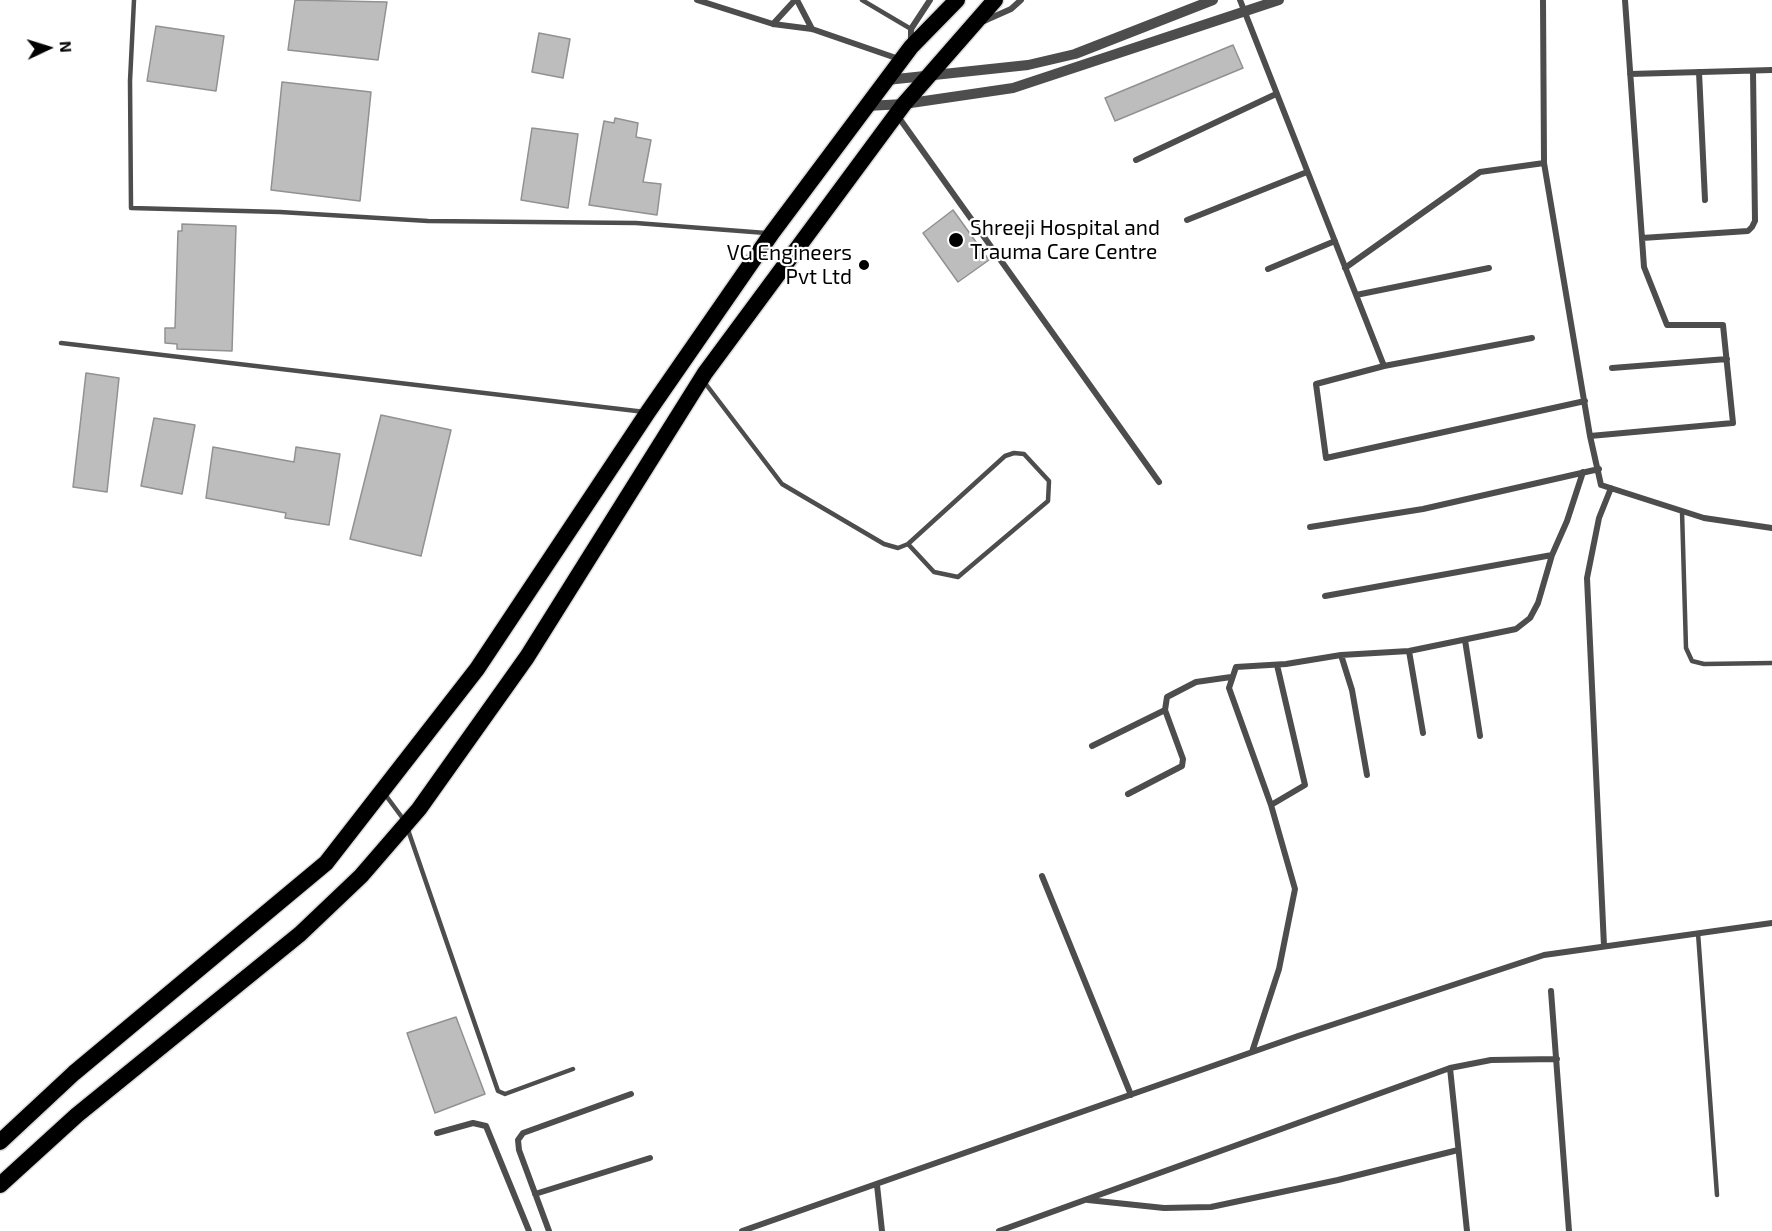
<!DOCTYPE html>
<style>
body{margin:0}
#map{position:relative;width:1772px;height:1231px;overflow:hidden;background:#fff;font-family:"Exo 2",sans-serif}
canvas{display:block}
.north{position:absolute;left:18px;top:18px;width:60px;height:60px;-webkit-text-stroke:4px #fff;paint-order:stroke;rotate:86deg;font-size:16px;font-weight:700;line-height:24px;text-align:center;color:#000}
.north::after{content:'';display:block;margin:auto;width:21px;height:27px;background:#000;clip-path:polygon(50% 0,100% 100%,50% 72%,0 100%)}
</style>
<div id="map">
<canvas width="1772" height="1231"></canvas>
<div class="north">N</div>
</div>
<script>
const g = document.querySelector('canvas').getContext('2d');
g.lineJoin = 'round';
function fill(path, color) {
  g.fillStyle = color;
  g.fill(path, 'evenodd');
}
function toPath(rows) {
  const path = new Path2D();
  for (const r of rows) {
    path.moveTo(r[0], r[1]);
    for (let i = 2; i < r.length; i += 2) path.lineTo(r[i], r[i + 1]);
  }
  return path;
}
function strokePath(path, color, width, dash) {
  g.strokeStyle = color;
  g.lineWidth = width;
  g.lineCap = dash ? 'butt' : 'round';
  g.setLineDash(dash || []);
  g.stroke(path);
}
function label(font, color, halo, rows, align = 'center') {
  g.font = font + ' "Exo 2",sans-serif';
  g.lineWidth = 4.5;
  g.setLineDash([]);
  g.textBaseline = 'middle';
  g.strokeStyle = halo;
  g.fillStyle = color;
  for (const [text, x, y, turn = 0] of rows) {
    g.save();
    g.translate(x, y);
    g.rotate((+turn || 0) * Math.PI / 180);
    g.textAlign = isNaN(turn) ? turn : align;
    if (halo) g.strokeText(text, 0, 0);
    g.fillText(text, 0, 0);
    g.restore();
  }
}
const building = toPath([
 [295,0,387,2,378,60,288,50,295,0],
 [156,26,224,36,216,91,147,81,156,26],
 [539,33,570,39,563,78,532,72,539,33],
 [1233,45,1243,68,1115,121,1105,98,1233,45],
 [282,82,371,92,360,201,271,190,282,82],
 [615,118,638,123,636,137,651,140,643,182,661,184,657,215,589,205,604,121,614,123,615,118],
 [532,128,578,134,568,208,521,200,532,128],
 [953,210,989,260,958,282,923,233,953,210],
 [182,224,236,226,232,351,177,349,177,344,165,343,165,328,175,328,178,231,182,231,182,224],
 [86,373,119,378,107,492,73,487,86,373],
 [381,415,451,430,421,556,350,539,381,415],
 [154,418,195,425,182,494,141,486,154,418],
 [213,447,294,462,296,447,340,454,329,525,285,518,286,513,206,498,213,447],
 [456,1017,485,1094,435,1113,407,1033,456,1017]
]);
fill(building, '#bdbdbd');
strokePath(building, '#919191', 1.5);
const trunk = toPath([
 [0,1142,74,1073,326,863,477,669,648,412,772,233,911,47,957,0],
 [0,1185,77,1115,300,934,361,876,419,809,527,657,705,373,904,104,995,0]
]);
strokePath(trunk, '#dbdbdb', 19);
strokePath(toPath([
 [134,0,130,81,131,208,280,212,428,221,636,223,766,233],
 [862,0,911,29],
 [61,343,645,412],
 [705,383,782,484,884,544,898,548,908,544,1005,456,1014,453,1024,454,1049,481,1048,501,958,577,934,572,908,544],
 [1682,511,1686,648,1692,661,1704,664,1772,663],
 [384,793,404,820],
 [407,827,498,1091,505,1094,573,1069],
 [1698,933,1717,1195]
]), '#4d4d4d', 4.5);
strokePath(toPath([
 [697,0,773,24,812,29,899,59],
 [797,0,812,29],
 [1240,0,1384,366,1316,384,1326,458,1585,401],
 [1543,0,1544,163,1590,436,1601,485,1704,518,1772,528],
 [984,21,1011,9,1021,0],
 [773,24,795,0],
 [911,41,911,29,930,0],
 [1699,72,1705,200],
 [1630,74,1772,70],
 [897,115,1159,482],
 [1136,160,1276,94],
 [1187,220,1307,172],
 [1642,238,1748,231,1752,227,1755,221,1753,71],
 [1345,268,1480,172,1544,163],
 [1268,269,1335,241],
 [1356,295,1489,268],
 [1384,366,1532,338],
 [1612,368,1727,359],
 [1590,436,1733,423,1723,325,1667,325,1644,267,1625,0],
 [1310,527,1423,509,1599,469],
 [1325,596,1552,555,1567,521,1583,472],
 [1465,640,1480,736],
 [1409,651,1423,733],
 [1341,655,1352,690,1367,775],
 [1092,746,1165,710],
 [1128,794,1182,766,1183,759,1165,710,1167,697,1196,682,1231,677],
 [1271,805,1305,785,1277,665],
 [1042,876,1131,1095],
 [1604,946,1587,578,1599,518,1611,488],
 [1551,991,1569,1231],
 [1252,1052,1279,969,1295,889,1271,805,1229,688,1236,667,1286,664,1341,655,1409,651,1516,629,1530,618,1538,603,1552,555],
 [1450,1068,1467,1231],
 [437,1133,473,1123,486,1126,529,1231],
 [877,1185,882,1231],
 [535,1194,650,1158],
 [1088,1200,1164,1208,1211,1207,1338,1180,1458,1150],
 [549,1231,519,1150,518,1140,523,1133,631,1094],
 [742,1231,1298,1036,1544,955,1772,923],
 [999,1231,1450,1068,1491,1060,1557,1059]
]), '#4d4d4d', 6);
strokePath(toPath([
 [887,80,1028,65,1075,54,1213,0],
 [867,106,904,104,1013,88,1279,0]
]), '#4d4d4d', 10);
strokePath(trunk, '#000', 16);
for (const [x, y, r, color] of [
 [956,240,8,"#000"],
 [864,265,6,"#000"]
]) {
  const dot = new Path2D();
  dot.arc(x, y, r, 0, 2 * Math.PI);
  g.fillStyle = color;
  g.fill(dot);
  strokePath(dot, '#fff', 2);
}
label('21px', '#000', '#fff', [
 ["Shreeji Hospital and",970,228],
 ["Trauma Care Centre",970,252],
 ["VG Engineers",852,253,"right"],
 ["Pvt Ltd",852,277,"right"]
], 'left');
</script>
